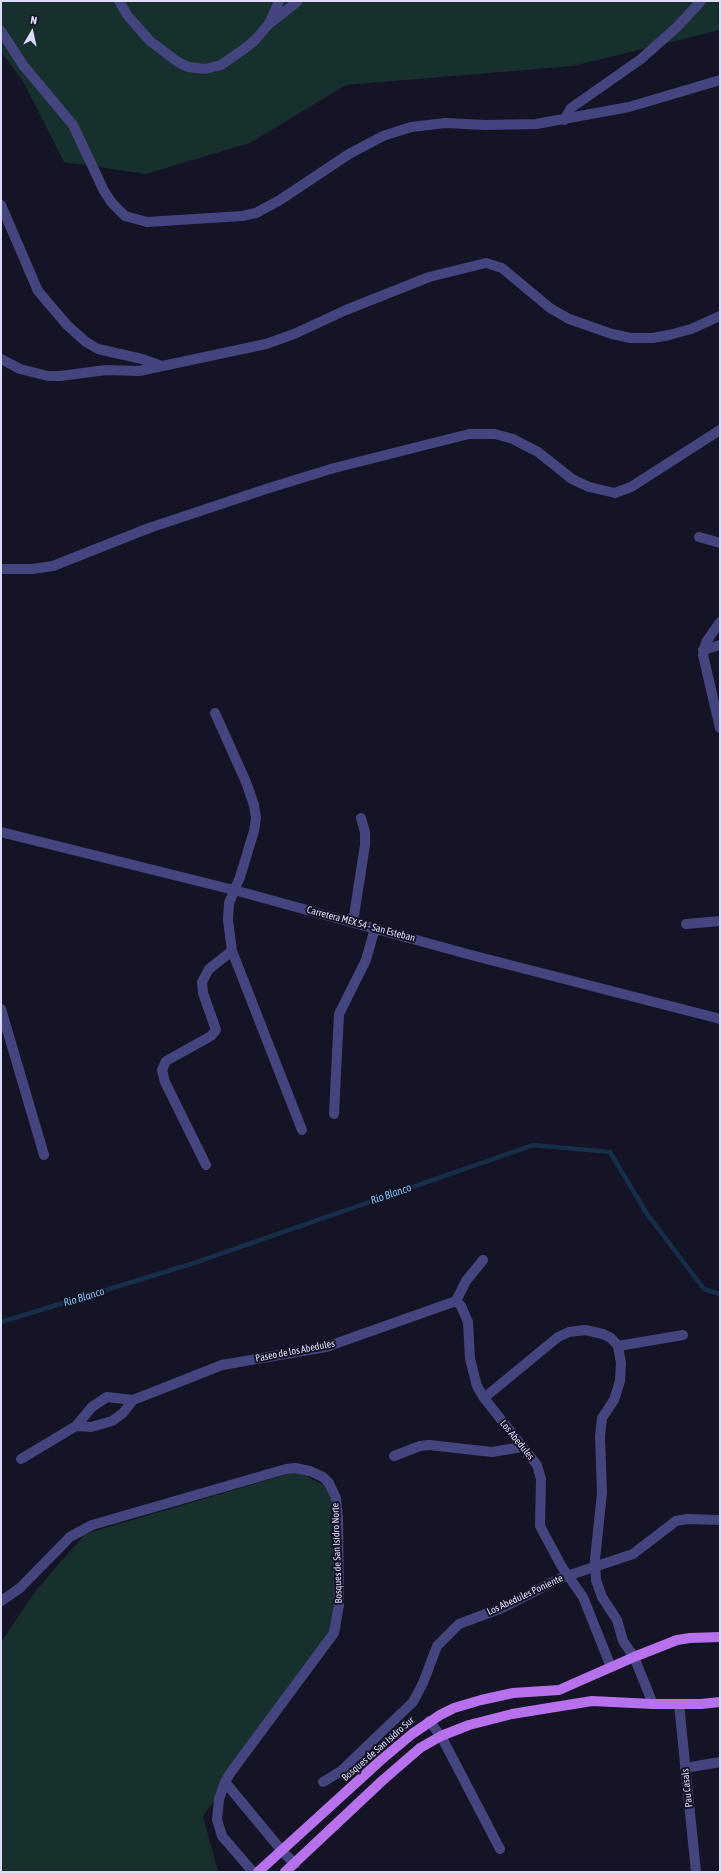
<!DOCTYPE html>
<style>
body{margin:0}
#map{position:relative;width:721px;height:1873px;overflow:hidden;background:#151326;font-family:"Asap Condensed",sans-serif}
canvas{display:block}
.frame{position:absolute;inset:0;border:2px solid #dedcfb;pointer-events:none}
.north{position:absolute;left:12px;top:12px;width:40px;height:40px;-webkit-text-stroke:3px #151326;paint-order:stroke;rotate:9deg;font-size:11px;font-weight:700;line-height:16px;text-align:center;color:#dedcfb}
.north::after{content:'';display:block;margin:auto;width:14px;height:18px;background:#dedcfb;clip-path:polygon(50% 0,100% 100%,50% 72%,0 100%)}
</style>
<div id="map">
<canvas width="721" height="1873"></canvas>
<div class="frame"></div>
<div class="north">N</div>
</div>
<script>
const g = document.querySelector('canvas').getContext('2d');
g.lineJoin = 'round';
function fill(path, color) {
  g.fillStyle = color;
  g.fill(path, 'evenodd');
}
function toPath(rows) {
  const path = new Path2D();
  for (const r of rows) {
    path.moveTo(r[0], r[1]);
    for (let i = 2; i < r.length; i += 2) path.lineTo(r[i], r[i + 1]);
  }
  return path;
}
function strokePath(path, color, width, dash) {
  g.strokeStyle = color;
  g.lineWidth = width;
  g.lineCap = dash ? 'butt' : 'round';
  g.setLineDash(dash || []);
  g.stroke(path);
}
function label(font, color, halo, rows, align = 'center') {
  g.font = font + ' "Asap Condensed",sans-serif';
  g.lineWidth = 4;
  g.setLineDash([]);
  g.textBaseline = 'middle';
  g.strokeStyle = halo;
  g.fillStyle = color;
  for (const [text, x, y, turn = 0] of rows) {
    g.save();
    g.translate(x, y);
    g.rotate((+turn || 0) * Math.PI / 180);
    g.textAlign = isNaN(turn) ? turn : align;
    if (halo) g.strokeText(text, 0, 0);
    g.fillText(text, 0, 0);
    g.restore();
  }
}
fill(toPath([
 [1,1,720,1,720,30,573,66,346,85,250,143,146,174,64,162,23,81,1,52],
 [298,1471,325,1486,339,1502,337,1571,341,1629,203,1816,218,1872,1,1872,1,1642,37,1589,85,1534]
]), '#172f2d');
strokePath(toPath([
 [1,1322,191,1264,533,1145,610,1152,647,1214,704,1289,720,1294]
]), '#172e4a', 4.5);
strokePath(toPath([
 [119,1,128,16,150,41,178,62,188,67,205,69,221,65,244,49,254,41,269,24,298,1],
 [269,24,279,1],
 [1,31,23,65,73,125,104,191,112,203,125,216,147,222,242,216,256,213,280,200,349,154,383,136,411,127,445,123,485,125,536,124,629,107,720,80],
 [564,120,571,108,641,59,678,26,701,1],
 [1,205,38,291,67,325,86,342,98,349,142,359,162,366],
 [1,359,20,369,48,376,60,376,106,370,139,371,266,344,294,334,346,310,429,277,486,263,502,268,550,308,569,319,612,334,631,338,653,338,669,335,691,329,720,316],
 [699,537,720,543],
 [1,569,32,569,53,566,149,528,266,489,334,468,469,434,495,434,513,439,538,452,572,479,589,487,615,493,631,487,720,430],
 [720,622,706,642,703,655,720,728],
 [703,650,720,645],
 [215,713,246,782,254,805,256,818,254,831,240,877,229,903,228,920,232,951,302,1130],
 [1,832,234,890,471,955,720,1019],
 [353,922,365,845,365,832,361,818],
 [686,924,720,921],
 [1,1009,44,1155],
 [334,1114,339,1014,366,960,375,928],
 [206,1165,165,1082,162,1070,166,1061,211,1036,216,1030,203,993,202,982,209,969,232,951],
 [456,1301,461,1306,468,1322,470,1359,477,1386,484,1398,537,1465,541,1479,540,1526,562,1567,583,1597,611,1667],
 [618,1346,683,1335],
 [484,1398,558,1337,569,1332,585,1330,603,1334,611,1338,618,1346,621,1363,620,1381,614,1400,602,1418,600,1436,602,1493,595,1559,596,1580,602,1597,617,1620,623,1641,634,1657,653,1704],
 [76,1426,91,1427,112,1421,123,1413,133,1400],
 [394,1456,420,1446,429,1445,492,1452,522,1447],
 [21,1459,76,1426,92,1407,107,1397,133,1400,222,1365,326,1347,456,1301,466,1281,483,1260],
 [1,1601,20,1588,70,1537,92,1525,286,1469,295,1468,310,1471,323,1477,329,1483,336,1498,338,1519,339,1605,334,1633,231,1772,225,1782,219,1799,217,1820,222,1836,253,1872],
 [679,1704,696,1872],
 [429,1721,441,1736,500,1849],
 [685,1768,720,1762],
 [225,1782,282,1851,295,1864],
 [323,1782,341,1771,413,1702,423,1683,437,1646,459,1624,502,1608,561,1578,633,1554,676,1521,687,1519,720,1520]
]), '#44457f', 10);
strokePath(toPath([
 [258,1872,381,1760,412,1734,440,1715,454,1708,481,1700,513,1693,559,1690,634,1657,677,1640,690,1638,720,1637],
 [285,1872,383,1780,420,1748,441,1736,469,1725,512,1714,592,1701,653,1704,701,1704,720,1702]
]), '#b771ed', 10);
label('10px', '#dedcfb', '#151326', [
 ["Carretera MEX 54 - San Esteban",361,924,15],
 ["Paseo de los Abedules",295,1351,-11],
 ["Los Abedules",517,1440,51],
 ["Bosques de San Isidro Norte",337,1553,-92],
 ["Los Abedules Poniente",525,1595,-25],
 ["Bosques de San Isidro Sur",378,1749,-41],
 ["Pau Casals",687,1788,-96]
]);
label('italic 11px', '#77bdee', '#151326', [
 ["Rio Blanco",391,1194,-19],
 ["Rio Blanco",84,1297,-17]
]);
</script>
